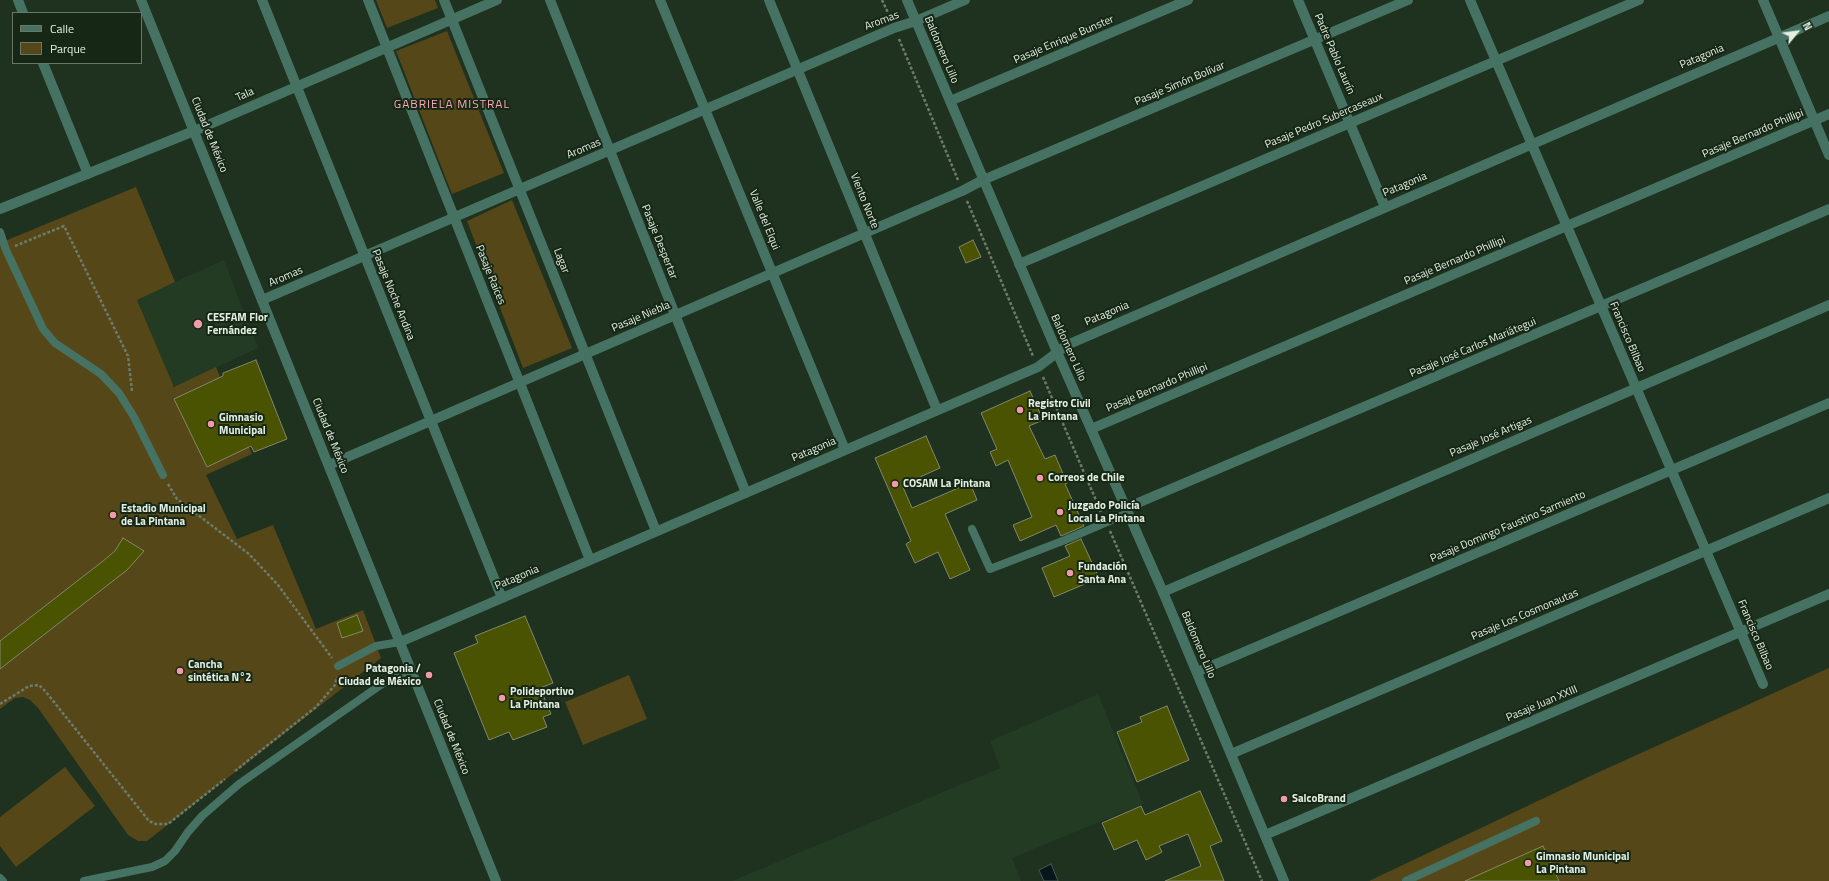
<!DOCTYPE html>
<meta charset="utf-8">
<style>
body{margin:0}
#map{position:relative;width:1829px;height:881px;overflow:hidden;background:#1f311f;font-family:"Titillium Web",sans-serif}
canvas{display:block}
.legend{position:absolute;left:12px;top:12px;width:130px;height:52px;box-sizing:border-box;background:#162716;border:1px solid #687768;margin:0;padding:5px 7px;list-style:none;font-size:12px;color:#e3efe3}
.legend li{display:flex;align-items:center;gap:8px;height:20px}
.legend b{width:20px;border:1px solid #687768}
.north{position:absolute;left:1777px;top:12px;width:40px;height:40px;-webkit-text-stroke:3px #162716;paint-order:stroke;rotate:61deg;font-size:11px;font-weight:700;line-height:16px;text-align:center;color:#e3efe3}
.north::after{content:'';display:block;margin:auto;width:14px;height:18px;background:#e3efe3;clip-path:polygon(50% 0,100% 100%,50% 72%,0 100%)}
</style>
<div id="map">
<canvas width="1829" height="881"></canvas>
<ul class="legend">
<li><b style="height:5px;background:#467263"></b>Calle</li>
<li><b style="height:11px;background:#564718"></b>Parque</li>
</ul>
<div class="north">N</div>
</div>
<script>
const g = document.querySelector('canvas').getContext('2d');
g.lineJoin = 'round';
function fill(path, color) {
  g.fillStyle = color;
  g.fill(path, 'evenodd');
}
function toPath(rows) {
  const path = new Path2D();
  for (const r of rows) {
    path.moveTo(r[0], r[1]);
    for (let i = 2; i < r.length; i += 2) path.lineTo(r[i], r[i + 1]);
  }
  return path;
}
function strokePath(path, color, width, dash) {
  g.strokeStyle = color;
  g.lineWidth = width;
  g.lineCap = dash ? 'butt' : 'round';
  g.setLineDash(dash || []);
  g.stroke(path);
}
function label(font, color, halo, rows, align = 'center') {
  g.font = font + ' "Titillium Web",sans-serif';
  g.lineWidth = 4;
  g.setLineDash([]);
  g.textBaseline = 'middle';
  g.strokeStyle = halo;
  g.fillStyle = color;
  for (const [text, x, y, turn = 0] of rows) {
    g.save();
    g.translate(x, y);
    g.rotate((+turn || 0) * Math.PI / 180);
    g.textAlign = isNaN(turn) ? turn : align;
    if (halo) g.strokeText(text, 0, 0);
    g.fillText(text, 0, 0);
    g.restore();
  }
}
fill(toPath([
 [224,260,258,348,174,387,137,299],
 [1098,694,1143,804,1012,858,1021,881,732,881,1000,768,990,741]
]), '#233b23');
fill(toPath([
 [376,0,435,0,438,8,387,28],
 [447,31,504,173,452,194,396,51],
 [136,187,175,282,137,300,174,387,216,367,252,454,206,475,237,539,273,525,316,629,363,610,381,658,147,841,138,841,128,835,38,708,30,700,23,697,15,698,0,709,0,243],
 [512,200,572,348,523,368,467,221],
 [1829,668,1829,881,1369,881,1599,772],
 [629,675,647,719,583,745,565,702],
 [65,767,95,806,16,867,0,846,0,817]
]), '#564718');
const water = toPath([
 [1051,864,1058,881,1044,881,1039,870,1051,864]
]);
fill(water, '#051718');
strokePath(water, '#485855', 1);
const building = toPath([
 [973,240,981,257,966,263,959,247,973,240],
 [256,360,287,439,254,452,251,446,207,467,174,399,223,376,223,373,256,360],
 [1030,391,1043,420,1029,426,1045,459,1055,455,1067,483,1065,484,1084,526,1061,536,1056,525,1020,541,1013,525,1032,517,1008,460,996,466,990,452,997,449,981,413,1030,391],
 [926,436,940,468,902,485,912,508,970,483,977,500,945,514,970,570,950,579,938,552,915,563,906,544,911,541,875,458,926,436],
 [123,538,144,551,127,570,0,669,0,641,103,561,115,551,123,538],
 [1081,539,1099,578,1054,597,1042,568,1070,556,1065,546,1081,539],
 [357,615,363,631,342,638,337,623,357,615],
 [525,616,553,683,540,688,551,714,543,717,547,727,513,740,509,732,489,740,454,653,478,643,475,636,525,616],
 [1167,706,1189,760,1137,782,1117,732,1142,722,1140,717,1167,706],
 [1200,791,1222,841,1210,846,1224,881,1165,881,1201,866,1188,834,1159,846,1162,852,1146,860,1137,840,1114,850,1102,823,1141,806,1145,815,1200,791],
 [1543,846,1559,881,1465,881,1543,846]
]);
fill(building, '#495301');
strokePath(building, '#82886c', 1);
strokePath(toPath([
 [882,0,890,17],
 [899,39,958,180],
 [967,201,1033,356],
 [15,246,64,226,128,356,132,391],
 [1043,377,1101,512],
 [168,484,177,499,249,554,278,585,332,658],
 [1110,531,1262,881],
 [0,704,29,686,39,685,46,692,149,821,156,824,168,824,225,779],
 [235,771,316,707,335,685,337,677]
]), '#6c7c6c', 2.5, [3, 2]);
strokePath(toPath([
 [0,232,6,250,43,329,55,343,101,374,119,393,134,417,163,475],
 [972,529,990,569,1065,540,1128,513],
 [338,666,376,646,400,642],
 [0,878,3,881],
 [84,881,152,867,165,861,175,851,188,832,202,816,239,784,382,684,411,669],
 [1406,881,1536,821]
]), '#467263', 8);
strokePath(toPath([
 [18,0,23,13],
 [262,0,502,598],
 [368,0,590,560],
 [444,0,656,531],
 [550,0,746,493],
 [660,0,845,450],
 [769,0,937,410],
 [1298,0,1385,207],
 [1470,0,1763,684],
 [1763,0,1829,155],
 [43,63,88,174],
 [950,101,1188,0],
 [0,209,194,131,497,0],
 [1019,264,1639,0],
 [262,300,894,28,916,21,965,0],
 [1091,429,1829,114],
 [329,465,962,191,983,180,1408,0],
 [1126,508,1829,209],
 [1163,592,1829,305],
 [400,642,1038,367,1067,345,1829,16],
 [1197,672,1829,403],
 [1231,754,1829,498],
 [1265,835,1829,594]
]), '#467263', 10);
strokePath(toPath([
 [141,0,496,881],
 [907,0,1057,352,1163,592,1284,881]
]), '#467263', 10);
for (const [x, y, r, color] of [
 [198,324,5,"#f39aa8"],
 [1020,410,4,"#f39aa8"],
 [211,424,4,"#f39aa8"],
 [1040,478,4,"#f39aa8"],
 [895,484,4,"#f39aa8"],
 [1060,512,4,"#f39aa8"],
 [113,515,4,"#f39aa8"],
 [1070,573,4,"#f39aa8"],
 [180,671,4,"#f39aa8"],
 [429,675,4,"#f39aa8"],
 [502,698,4,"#f39aa8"],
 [1284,799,4,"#f39aa8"],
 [1528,863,4,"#f39aa8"]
]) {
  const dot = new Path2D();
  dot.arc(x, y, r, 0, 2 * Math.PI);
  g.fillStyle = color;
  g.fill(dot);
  strokePath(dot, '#162716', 1.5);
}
label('11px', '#e3efe3', '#162716', [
 ["Aromas",882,21,-21],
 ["Pasaje Enrique Bunster",1064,40,-23],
 ["Baldomero Lillo",941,50,67],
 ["Padre Pablo Laurín",1334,54,67],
 ["Patagonia",1702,57,-23],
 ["Pasaje Simón Bolívar",1180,84,-23],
 ["Tala",245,95,-24],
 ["Pasaje Pedro Subercaseaux",1324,121,-23],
 ["Pasaje Bernardo Phillipi",1753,134,-23],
 ["Ciudad de México",209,135,68],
 ["Aromas",584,149,-23],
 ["Patagonia",1405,185,-23],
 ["Viento Norte",864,201,68],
 ["Valle del Elqui",764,220,68],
 ["Pasaje Despertar",659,242,68],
 ["Lagar",561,261,68],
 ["Pasaje Bernardo Phillipi",1455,261,-23],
 ["Pasaje Raíces",490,275,68],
 ["Aromas",286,277,-23],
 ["Pasaje Noche Andina",393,295,68],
 ["Patagonia",1107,314,-23],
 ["Pasaje Niebla",641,317,-23],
 ["Francisco Bilbao",1627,337,67],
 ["Baldomero Lillo",1068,348,66],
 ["Pasaje José Carlos Mariátegui",1473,348,-23],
 ["Pasaje Bernardo Phillipi",1157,388,-23],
 ["Ciudad de México",330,436,68],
 ["Pasaje José Artigas",1491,437,-23],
 ["Patagonia",814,450,-23],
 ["Pasaje Domingo Faustino Sarmiento",1508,527,-23],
 ["Patagonia",517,578,-23],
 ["Pasaje Los Cosmonautas",1525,615,-23],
 ["Francisco Bilbao",1755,635,67],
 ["Baldomero Lillo",1198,645,67],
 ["Pasaje Juan XXIII",1542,704,-23],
 ["Ciudad de México",451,737,68]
]);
label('bold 11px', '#e3efe3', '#162716', [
 ["CESFAM Flor",207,318],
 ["Fernández",207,331],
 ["Registro Civil",1028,404],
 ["La Pintana",1028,417],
 ["Gimnasio",219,418],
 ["Municipal",219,431],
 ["Correos de Chile",1048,478],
 ["COSAM La Pintana",903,484],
 ["Juzgado Policía",1068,506],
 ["Local La Pintana",1068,519],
 ["Estadio Municipal",121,509],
 ["de La Pintana",121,522],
 ["Fundación",1078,567],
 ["Santa Ana",1078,580],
 ["Cancha",188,665],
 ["sintética N°2",188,678],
 ["Patagonia /",421,669,"right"],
 ["Ciudad de México",421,682,"right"],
 ["Polideportivo",510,692],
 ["La Pintana",510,705],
 ["SalcoBrand",1292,799],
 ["Gimnasio Municipal",1536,857],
 ["La Pintana",1536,870]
], 'left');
g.letterSpacing = '1px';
label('12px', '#fba7b4', '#162716', [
 ["GABRIELA MISTRAL",452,105]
]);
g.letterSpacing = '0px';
</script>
